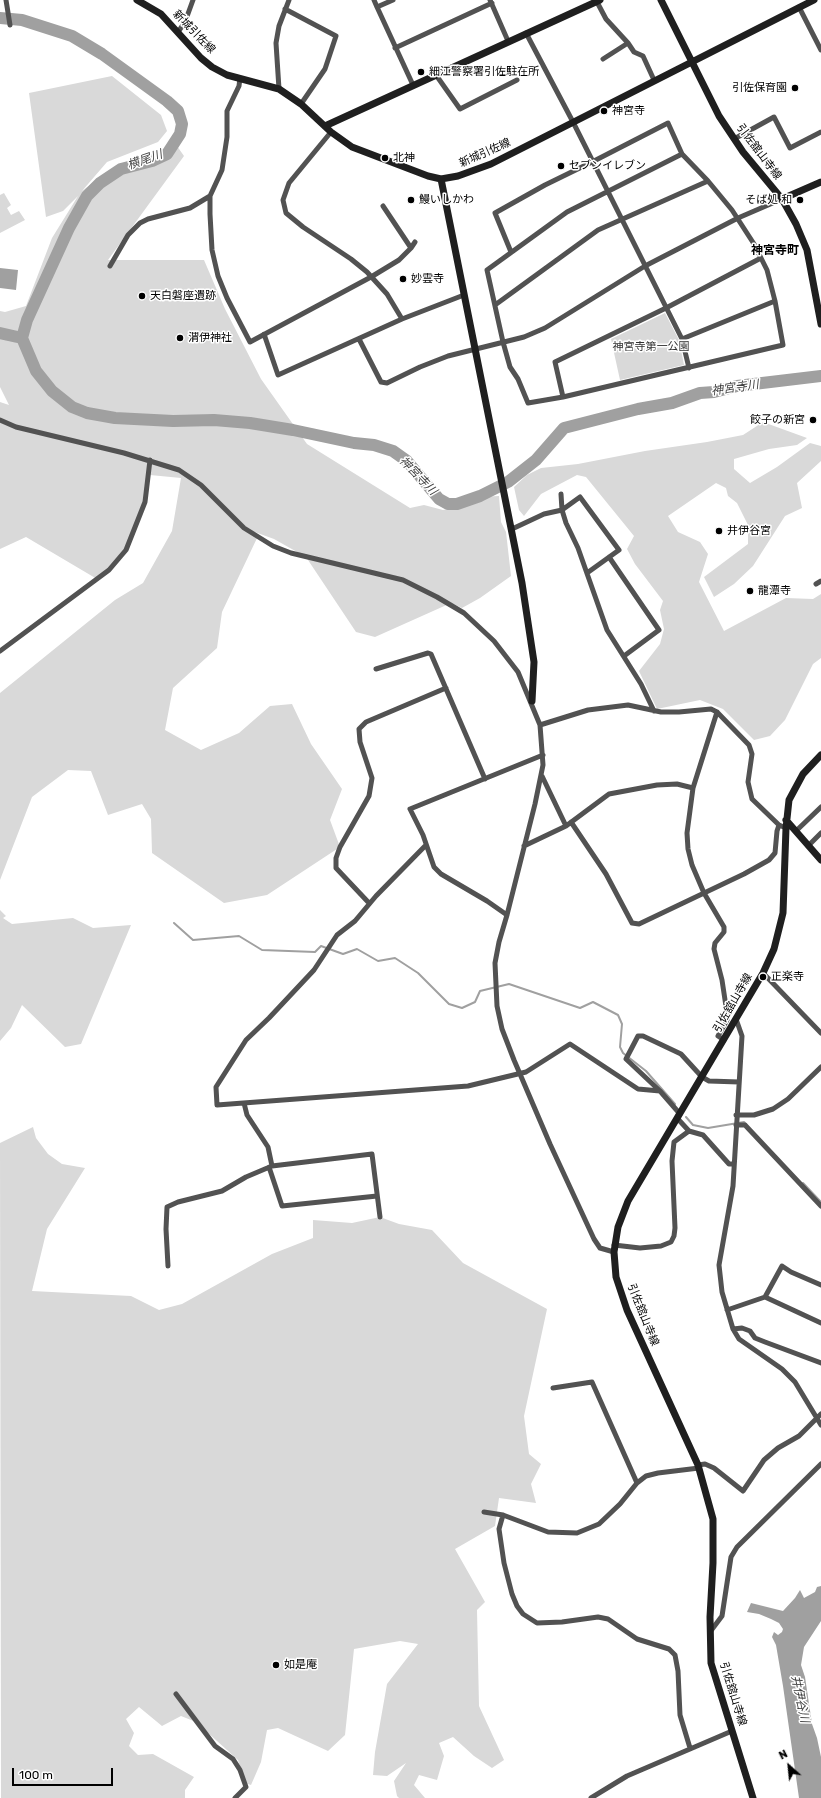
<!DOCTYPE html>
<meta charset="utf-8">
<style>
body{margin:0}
#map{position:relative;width:821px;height:1798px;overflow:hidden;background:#fff;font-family:Rubik,sans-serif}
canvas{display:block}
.north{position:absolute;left:769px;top:1746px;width:40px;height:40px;-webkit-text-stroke:3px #fff;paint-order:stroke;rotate:333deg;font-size:11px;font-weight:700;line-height:16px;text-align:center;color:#000}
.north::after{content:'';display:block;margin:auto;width:14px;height:18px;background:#000;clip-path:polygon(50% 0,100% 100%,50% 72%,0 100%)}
.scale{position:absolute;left:12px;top:1768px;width:101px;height:18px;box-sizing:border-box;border:2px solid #000;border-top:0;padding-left:5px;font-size:12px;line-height:14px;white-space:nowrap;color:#000;-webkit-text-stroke:3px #fff;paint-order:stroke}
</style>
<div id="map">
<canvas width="821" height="1798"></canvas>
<div class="north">N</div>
<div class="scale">100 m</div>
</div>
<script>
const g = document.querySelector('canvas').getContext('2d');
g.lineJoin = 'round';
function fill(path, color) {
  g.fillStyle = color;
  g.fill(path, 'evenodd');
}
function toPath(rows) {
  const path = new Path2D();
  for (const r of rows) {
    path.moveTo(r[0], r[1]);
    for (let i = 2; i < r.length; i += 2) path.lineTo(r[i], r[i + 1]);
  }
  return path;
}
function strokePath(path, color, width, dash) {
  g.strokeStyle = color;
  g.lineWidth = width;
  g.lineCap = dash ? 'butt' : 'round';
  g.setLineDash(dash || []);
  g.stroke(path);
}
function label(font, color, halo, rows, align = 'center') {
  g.font = font + ' Rubik,"Noto Sans JP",sans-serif';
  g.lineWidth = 3;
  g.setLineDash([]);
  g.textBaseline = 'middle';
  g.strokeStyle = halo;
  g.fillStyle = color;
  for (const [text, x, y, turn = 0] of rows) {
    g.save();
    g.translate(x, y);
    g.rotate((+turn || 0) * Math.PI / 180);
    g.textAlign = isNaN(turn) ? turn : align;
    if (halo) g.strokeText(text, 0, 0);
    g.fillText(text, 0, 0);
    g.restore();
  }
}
fill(toPath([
 [112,76,161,115,167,131,158,142,107,162,82,191,108,171,177,146,184,156,108,260,204,260,225,309,261,379,307,444,410,508,424,505,443,510,463,506,477,497,499,496,501,522,506,532,511,576,480,598,462,608,451,603,375,637,356,632,306,557,274,539,252,531,258,536,222,612,217,648,173,688,165,730,201,750,239,733,270,706,292,704,311,744,342,789,330,820,340,847,267,895,224,903,152,853,151,819,142,804,108,815,91,771,68,770,32,797,0,880,0,693,115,600,143,583,172,531,181,478,150,475,143,505,126,550,97,579,26,537,0,549,0,402,9,405,0,387,0,311,5,312,26,306,52,238,78,196,63,211,46,217,29,93],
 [4,193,11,205,7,208,11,215,19,211,25,220,0,233,0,195],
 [665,313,679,340,684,365,620,380,611,339],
 [763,422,807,438,797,445,769,449,734,459,734,469,750,483,777,467,810,443,821,446,821,461,797,483,802,508,785,516,753,566,734,584,714,597,704,577,748,544,748,525,737,503,728,496,726,488,716,483,668,516,678,532,700,542,708,554,699,582,724,631,786,598,813,599,821,594,821,658,813,664,785,720,770,736,754,740,723,709,700,700,657,709,639,671,660,644,664,629,660,610,663,601,635,564,627,549,634,536,586,477,577,475,541,494,524,516,519,510,514,487,527,475,541,468,578,464,645,451,707,442,743,435],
 [0,910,6,916,3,918,12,924,73,918,93,928,131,925,81,1044,65,1047,22,1005,11,1028,0,1041],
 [33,1127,36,1138,48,1154,62,1164,85,1168,47,1229,32,1291,131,1296,159,1310,182,1304,272,1254,313,1238,313,1220,352,1223,380,1217,399,1224,432,1230,463,1263,547,1309,524,1416,529,1454,541,1464,531,1484,536,1503,499,1498,495,1526,455,1549,485,1602,477,1610,479,1706,504,1760,492,1768,474,1756,453,1737,439,1743,444,1756,437,1780,419,1775,414,1785,425,1798,399,1798,397,1796,394,1781,406,1763,387,1776,373,1775,375,1752,387,1684,418,1644,400,1641,354,1649,345,1735,328,1751,278,1728,267,1730,261,1762,251,1785,245,1783,238,1760,196,1722,181,1716,162,1726,139,1707,126,1719,134,1733,129,1746,138,1755,153,1754,194,1777,185,1790,185,1798,1,1798,0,1143]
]), '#d9d9d9');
fill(toPath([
 [0,268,18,270,16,290,0,288],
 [821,1586,821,1621,804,1647,801,1665,805,1677,812,1724,817,1738,821,1757,821,1798,799,1798,783,1686,776,1645,772,1637,774,1632,778,1635,782,1632,783,1629,779,1623,771,1619,759,1614,747,1612,751,1603,783,1611,795,1598,800,1590,804,1598,815,1592,817,1587]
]), '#a0a0a0');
strokePath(toPath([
 [174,923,193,940,239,936,262,950,315,952,321,946,343,954,357,949,378,961,395,958,418,973,449,1004,462,1008,475,1002,480,991,509,984,580,1008,593,1002,618,1015,622,1024,620,1047,623,1053,646,1071,675,1104],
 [686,1117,693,1125,708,1128,744,1122,746,1124],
 [803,1183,821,1202]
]), '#a0a0a0', 2);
strokePath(toPath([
 [0,18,22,20,72,36,102,54,167,101,178,111,182,124,180,134,167,154,152,161,121,169,100,183,87,196,69,228,27,320,22,338],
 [0,333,22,338,36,371,52,391,72,407,87,413,115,418,173,421,214,420,250,423,293,430,354,443,374,445,393,451,407,461,439,499,448,504,457,504,480,496,508,482,536,460,564,428,638,409,672,403,700,393,714,392,737,386,821,376]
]), '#a0a0a0', 12);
strokePath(toPath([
 [6,0,10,25],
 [374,0,377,7],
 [393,0,377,7,413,85],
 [490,0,508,41],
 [597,2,606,19,628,43],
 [799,7,821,50],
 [285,9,336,36,325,69,301,104],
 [178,32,185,22,193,0],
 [526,33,573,122,682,339,689,368],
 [395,48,492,3],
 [603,59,628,43,634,52,643,56,654,80],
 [436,75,460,109,517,80],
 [240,78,239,86,227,111,227,137,222,170,210,196,210,214,212,250,218,276,227,298,250,342,371,277,399,260,411,248,415,242],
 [279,89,276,43,279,26,289,0],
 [331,132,289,183,283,200,286,213,303,227,351,259,367,272,387,294,402,319,464,295],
 [734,139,774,117,790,148,821,132],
 [383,206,411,248],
 [511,252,495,213,545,185,592,162,668,123,682,154,708,181,732,210,754,244,767,270,775,301,783,345,563,397,528,403,518,379,510,367,503,342,487,270,567,212,682,154],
 [110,266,128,235,140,223,148,219,190,208,210,196],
 [495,305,598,230,708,181],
 [264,334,278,375,402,319],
 [359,339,381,382,387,383,420,367,448,356,524,337,545,328,645,266,738,218,782,199],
 [682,339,775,301],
 [563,397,555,362,666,308,761,258],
 [0,420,16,427,124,453,179,470,201,485,244,528,273,546,291,553,403,580,437,597,464,613,494,641,518,672,540,725,543,765,535,804,507,915,499,942,495,963,497,1006,502,1029,514,1060,550,1144,594,1239,600,1248,614,1252],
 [561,494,562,510,566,523,578,548,607,630,641,684,654,711],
 [512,529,544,514,562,510,580,497,619,550,587,573],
 [609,557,659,630,624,656],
 [816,584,821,581],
 [0,651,109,570,126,550,145,502,150,460],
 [376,669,428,653,431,654,485,779],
 [717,712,693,788,687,833,688,849,692,865,704,893,724,927,724,932,715,943,714,949,722,980,727,1013,727,1020,718,1036,724,1040],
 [540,725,588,710,628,705,661,712,679,712,711,709,717,712,749,745,752,754,748,782,752,799,779,825,786,828],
 [542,776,566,826],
 [571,822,606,874,632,923,639,924,744,874,769,860,775,853,777,831,779,825],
 [796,831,821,807],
 [426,845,376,896,355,921,337,935,314,970,269,1018,246,1040,216,1087,217,1105,468,1086,526,1072,570,1044,638,1089,660,1091,680,1114],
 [524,846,566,826,609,794,657,785,677,784,693,788],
 [808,846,821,833],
 [369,903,336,868,336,858,340,847,369,796,372,778,360,742,359,729,366,722,446,688],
 [507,915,487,901,441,874,434,867,423,835,410,809,543,755],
 [763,973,821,1033],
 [736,1019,742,1036,733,1186,719,1265,722,1292,733,1329,739,1339,782,1369,795,1382,821,1425],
 [660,1091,626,1059,638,1036,643,1036,681,1054,702,1077,709,1081,739,1082],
 [736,1115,754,1115,773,1109,788,1099,821,1067],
 [736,1125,745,1125,821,1206],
 [689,1131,703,1135,729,1164,734,1164],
 [272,1166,372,1154,380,1217],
 [269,1167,282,1206,377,1196],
 [614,1245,640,1248,661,1246,671,1242,674,1236,675,1228,672,1161,674,1142,689,1131,677,1118],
 [168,1266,166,1229,167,1207,178,1202,222,1191,246,1177,272,1166,268,1147,247,1115,244,1103],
 [765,1297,782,1266,791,1272,821,1285],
 [727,1310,765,1297,821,1323],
 [733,1329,742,1328,750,1331,755,1338,765,1342,821,1363],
 [553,1388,592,1382,637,1483],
 [698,1465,705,1464,714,1468,743,1491,764,1460,778,1448,799,1436,821,1414],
 [484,1512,503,1515,548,1532,577,1533,599,1524,620,1504,637,1483,646,1476,658,1473,699,1468],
 [503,1515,499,1529,504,1563,512,1594,517,1606,523,1614,537,1623,562,1622,598,1617,608,1619,637,1639,669,1649,675,1655,678,1671,680,1715,690,1748],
 [710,1632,722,1616,731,1557,737,1547,821,1464],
 [176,1694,215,1746,233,1759,240,1770,246,1787,235,1798],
 [591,1798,627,1776,732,1731]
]), '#525252', 5);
strokePath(toPath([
 [137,0,161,14,201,58,212,67,227,75,279,89,301,104,331,132,352,147,428,176,441,179,458,176,491,164,814,0],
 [661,0,719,116,743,152,782,199,796,224,807,250,821,324],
 [325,126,600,0],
 [441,179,522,583,534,662,532,701],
 [782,199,821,182],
 [786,820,821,860],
 [753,1798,711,1663,710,1617,713,1563,713,1519,698,1465,627,1310,616,1277,614,1252,618,1227,628,1201,763,973,774,949,783,913,786,828,789,800,803,774,821,755]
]), '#1f1f1f', 7);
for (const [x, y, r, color] of [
 [421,72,4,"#000"],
 [795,88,4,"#000"],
 [604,111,4,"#000"],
 [385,158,4,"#000"],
 [561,166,4,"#000"],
 [411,200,4,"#000"],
 [800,200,4,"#000"],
 [403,279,4,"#000"],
 [142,296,4,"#000"],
 [180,338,4,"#000"],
 [813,420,4,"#000"],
 [719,531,4,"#000"],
 [750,591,4,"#000"],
 [763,977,4,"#000"],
 [276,1665,4,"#000"]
]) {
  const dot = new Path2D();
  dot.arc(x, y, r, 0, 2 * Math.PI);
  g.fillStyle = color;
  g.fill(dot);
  strokePath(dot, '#fff', 1.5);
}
label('11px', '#000', '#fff', [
 ["新城引佐線",194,32,46],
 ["引佐舘山寺線",759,152,53],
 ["新城引佐線",485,153,-24],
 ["引佐舘山寺線",733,1003,-60],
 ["引佐舘山寺線",643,1315,68],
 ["引佐舘山寺線",733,1694,73]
]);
label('11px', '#000', '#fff', [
 ["細江警察署引佐駐在所",429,72],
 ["引佐保育園",787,88,"right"],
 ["神宮寺",612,111],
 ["北神",393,158],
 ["セブンイレブン",569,166],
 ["鰻いしかわ",419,200],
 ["そば処 和",792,200,"right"],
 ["妙雲寺",411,279],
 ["天白磐座遺跡",150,296],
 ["渭伊神社",188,338],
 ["餃子の新宮",805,420,"right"],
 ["井伊谷宮",727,531],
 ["龍潭寺",758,591],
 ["正楽寺",771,977],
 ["如是庵",284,1665]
], 'left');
label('11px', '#303030', '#fff', [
 ["神宮寺第一公園",651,347]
]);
label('italic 12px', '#414141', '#fff', [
 ["横尾川",145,160,-19],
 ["神宮寺川",735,388,-8],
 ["神宮寺川",418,476,46],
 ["井伊谷川",800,1699,78]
]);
label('bold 12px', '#000', '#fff', [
 ["神宮寺町",775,251]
]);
</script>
